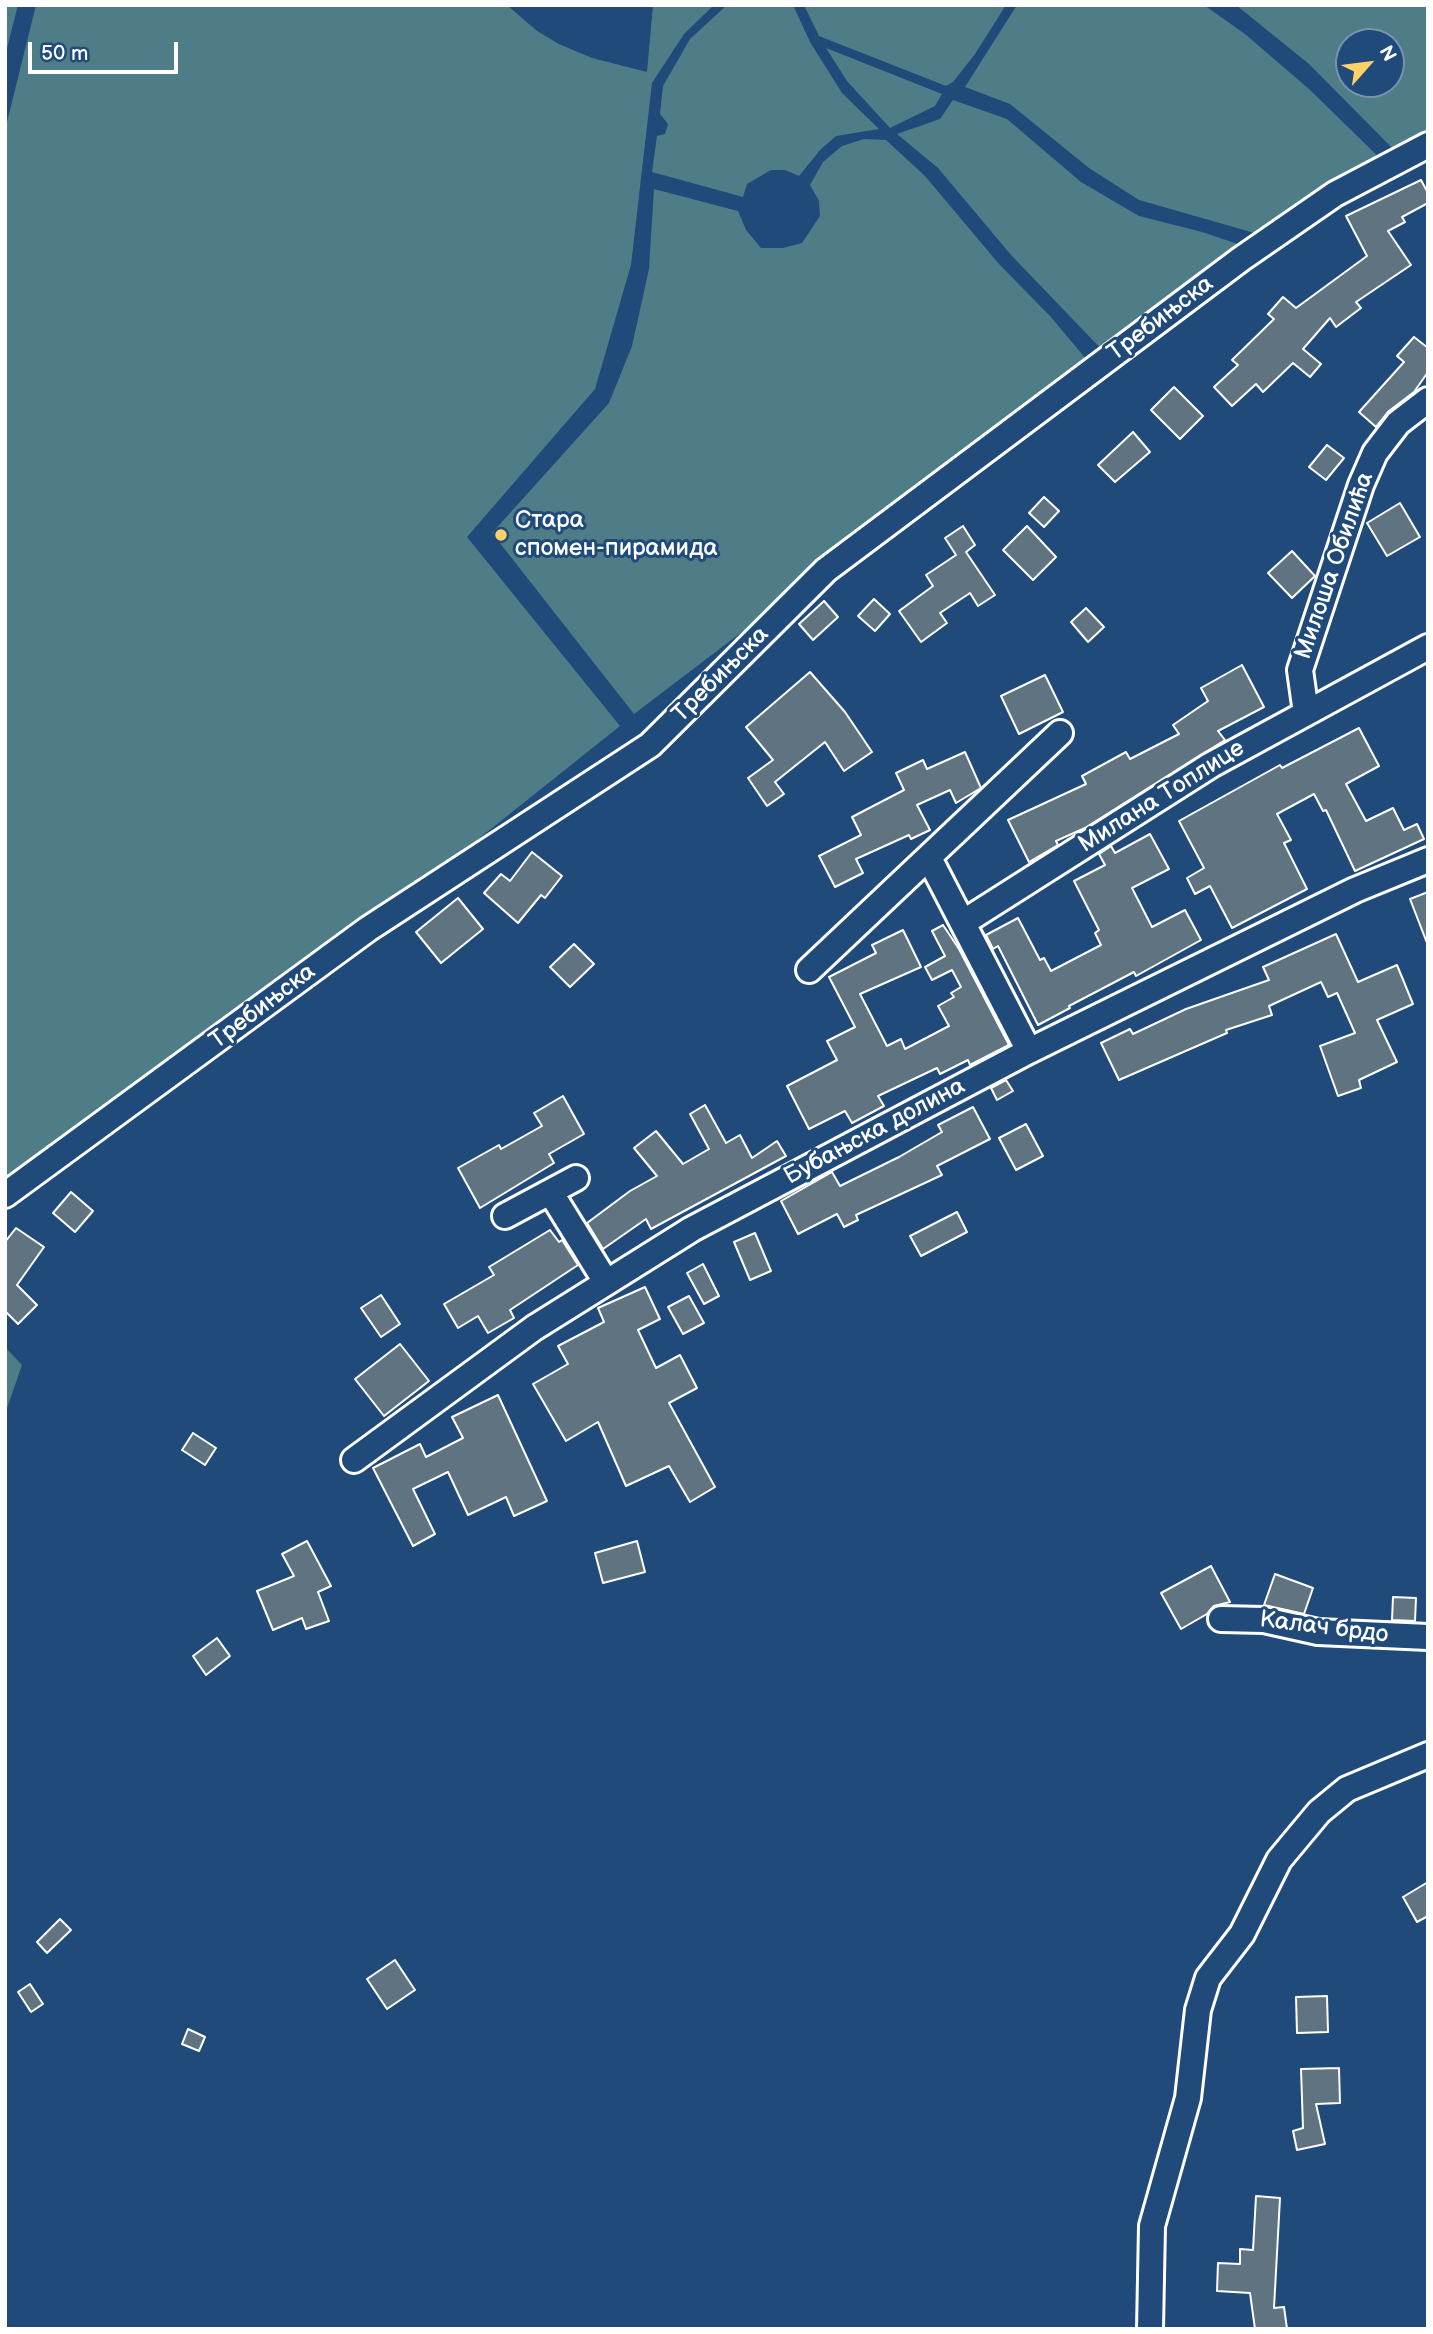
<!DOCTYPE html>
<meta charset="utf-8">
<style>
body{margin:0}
#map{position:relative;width:1433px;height:2334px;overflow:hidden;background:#1f4a7a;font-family:"Balsamiq Sans",sans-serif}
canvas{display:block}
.frame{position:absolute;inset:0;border:7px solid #fff;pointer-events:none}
.north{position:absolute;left:1335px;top:28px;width:70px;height:70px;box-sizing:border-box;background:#1f4a7a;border:2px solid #7992af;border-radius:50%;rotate:62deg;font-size:19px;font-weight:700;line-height:28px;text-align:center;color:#fff}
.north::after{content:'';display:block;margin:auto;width:24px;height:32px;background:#ffd166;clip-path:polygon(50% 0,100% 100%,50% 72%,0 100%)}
.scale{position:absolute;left:28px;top:42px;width:150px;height:32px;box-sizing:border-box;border:4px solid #fff;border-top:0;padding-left:9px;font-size:21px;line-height:24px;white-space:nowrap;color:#fff;-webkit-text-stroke:5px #1f4a7a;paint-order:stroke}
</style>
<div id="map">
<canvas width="1433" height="2334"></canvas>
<div class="frame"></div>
<div class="north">N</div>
<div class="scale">50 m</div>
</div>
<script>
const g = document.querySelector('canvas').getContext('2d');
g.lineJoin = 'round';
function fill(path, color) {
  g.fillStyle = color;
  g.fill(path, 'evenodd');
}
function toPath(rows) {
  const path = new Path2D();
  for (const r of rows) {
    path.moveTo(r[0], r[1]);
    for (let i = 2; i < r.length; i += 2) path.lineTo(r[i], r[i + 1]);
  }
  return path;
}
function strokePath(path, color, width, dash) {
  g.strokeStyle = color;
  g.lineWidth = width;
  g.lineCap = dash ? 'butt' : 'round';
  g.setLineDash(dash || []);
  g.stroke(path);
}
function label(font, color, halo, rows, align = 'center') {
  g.font = font + ' "Balsamiq Sans",sans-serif';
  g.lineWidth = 6;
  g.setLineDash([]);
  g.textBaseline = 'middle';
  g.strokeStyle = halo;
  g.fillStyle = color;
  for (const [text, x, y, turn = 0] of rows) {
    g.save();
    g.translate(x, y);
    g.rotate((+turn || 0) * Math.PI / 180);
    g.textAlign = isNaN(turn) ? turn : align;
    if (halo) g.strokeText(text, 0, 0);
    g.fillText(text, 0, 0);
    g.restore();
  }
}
fill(toPath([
 [5,5,18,5,5,56],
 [36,5,507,5,537,31,559,44,592,58,647,72,653,5,714,5,684,34,652,83,631,265,595,389,467,537,620,726,408,895,5,1182,5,130],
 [727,5,793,5,810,42,842,93,879,129,836,136,821,149,799,176,785,170,771,170,747,184,743,197,652,172,657,136,665,134,668,124,660,114,663,86,690,39],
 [804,5,1006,5,975,54,953,82,946,86,819,36],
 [1017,5,1204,5,1245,34,1309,89,1388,166,1272,238,1139,200,1089,168,1010,104,965,87],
 [1236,5,1428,5,1428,148,1405,161,1309,64],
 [1349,42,1391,42,1391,84,1349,84],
 [826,48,942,94,935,106,890,128,847,81],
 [953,100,1007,119,1081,182,1139,216,1202,232,1256,250,1108,356,1011,255,938,168,897,134,940,119],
 [864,139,886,140,925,176,999,264,1050,316,1092,366,634,714,492,533,609,403,632,346,649,269,654,189,738,211,746,230,761,248,783,248,802,243,820,216,819,201,810,185,823,162,842,146],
 [5,1347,22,1365,5,1414]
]), '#4e7d87');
const building = toPath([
 [1421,180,1428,193,1428,203,1402,217,1405,222,1388,231,1411,265,1356,302,1361,308,1336,327,1330,318,1303,349,1321,364,1310,377,1293,363,1263,392,1256,384,1232,406,1214,387,1238,365,1232,360,1274,319,1268,314,1283,297,1296,308,1367,256,1346,216,1421,180],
 [1414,337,1428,348,1428,372,1414,392,1389,411,1376,427,1359,412,1404,362,1397,356,1414,337],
 [1174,387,1203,416,1180,439,1151,410,1174,387],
 [1133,432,1150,452,1115,482,1098,465,1133,432],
 [1327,445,1344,458,1326,480,1309,467,1327,445],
 [1044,497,1059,511,1044,527,1029,513,1044,497],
 [1400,503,1420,537,1387,556,1367,523,1400,503],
 [963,526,975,545,966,552,995,595,978,606,970,593,940,613,947,623,921,642,899,611,933,586,926,575,956,555,945,538,963,526],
 [1027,526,1056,557,1033,580,1003,550,1027,526],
 [1292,551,1315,576,1292,598,1268,573,1292,551],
 [874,599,890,614,875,631,858,616,874,599],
 [824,601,838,617,813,640,799,624,824,601],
 [1086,608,1104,627,1088,642,1071,622,1086,608],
 [1242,665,1264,707,1218,731,1225,740,1222,742,1085,828,1056,841,1058,845,1029,862,1008,820,1086,784,1082,776,1126,752,1130,759,1179,734,1173,725,1208,701,1201,688,1242,665],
 [810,672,845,712,872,752,844,771,825,742,775,782,784,794,767,806,748,778,773,760,746,727,810,672],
 [1045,675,1063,712,1019,734,1001,696,1045,675],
 [1359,728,1379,766,1346,784,1366,821,1393,808,1404,830,1417,824,1424,839,1355,871,1326,810,1323,811,1314,794,1277,814,1291,840,1284,843,1307,889,1232,928,1210,886,1195,894,1187,878,1204,868,1179,821,1280,765,1282,768,1359,728],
 [965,752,981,788,956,803,950,790,917,805,930,830,911,839,909,835,856,859,863,873,835,887,819,856,861,835,852,817,904,790,896,773,923,760,927,769,965,752],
 [1150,834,1169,869,1132,888,1152,927,1185,910,1201,940,1136,976,1134,972,1069,1006,1070,1008,1038,1025,998,946,993,949,986,935,1018,918,1040,960,1044,958,1051,971,1101,945,1095,933,1099,930,1074,881,1105,865,1099,854,1111,846,1115,853,1150,834],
 [532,852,562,876,545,898,541,895,518,923,484,893,501,874,510,881,532,852],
 [1428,892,1428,942,1427,943,1410,899,1428,892],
 [458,898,483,929,441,963,416,932,458,898],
 [943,925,959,949,1009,1045,970,1065,968,1060,940,1074,937,1068,878,1096,884,1106,852,1123,845,1111,809,1129,787,1086,837,1060,827,1041,855,1027,829,977,876,953,872,945,903,930,921,967,860,994,887,1046,901,1039,905,1049,949,1026,938,1006,954,997,951,993,961,987,952,970,932,980,925,967,945,956,932,931,943,925],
 [1336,934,1358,982,1397,965,1413,1004,1377,1020,1397,1062,1359,1080,1361,1088,1338,1096,1320,1046,1355,1033,1337,993,1328,997,1321,982,1269,1006,1272,1015,1226,1030,1227,1033,1119,1080,1101,1043,1130,1029,1133,1034,1186,1009,1269,980,1263,967,1336,934],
 [574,944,594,964,570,987,550,967,574,944],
 [1006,1080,1013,1091,997,1100,991,1088,1006,1080],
 [563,1096,584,1134,549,1154,554,1163,480,1208,458,1168,499,1145,501,1149,542,1126,534,1113,563,1096],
 [705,1105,726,1143,740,1135,752,1158,777,1141,786,1156,651,1229,646,1219,603,1249,587,1223,630,1191,657,1176,634,1148,656,1131,683,1164,709,1149,690,1114,705,1105],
 [973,1107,990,1139,937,1166,942,1175,856,1215,858,1220,844,1227,837,1214,798,1234,781,1201,832,1172,840,1186,899,1157,942,1132,938,1125,973,1107],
 [1026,1124,1043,1156,1016,1170,999,1138,1026,1124],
 [71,1192,93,1211,75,1232,53,1213,71,1192],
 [957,1212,967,1232,921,1256,910,1236,957,1212],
 [16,1228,44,1247,17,1285,37,1305,18,1324,5,1311,5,1242,16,1228],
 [550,1230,559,1242,562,1240,578,1265,510,1310,514,1318,488,1333,478,1316,458,1328,444,1304,494,1275,489,1267,550,1230],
 [755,1233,771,1271,750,1280,734,1242,755,1233],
 [703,1264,719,1296,704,1304,687,1273,703,1264],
 [645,1287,660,1319,638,1330,656,1368,680,1355,697,1388,669,1403,715,1487,690,1502,669,1466,626,1486,598,1422,566,1441,533,1384,568,1364,558,1346,604,1322,598,1308,645,1287],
 [381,1295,400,1324,381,1337,361,1308,381,1295],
 [689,1296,704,1323,683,1334,668,1307,689,1296],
 [400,1344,429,1381,384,1416,355,1379,400,1344],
 [498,1395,547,1501,514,1516,506,1497,468,1515,448,1472,413,1489,435,1534,413,1546,373,1468,420,1444,426,1457,463,1438,452,1417,498,1395],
 [193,1433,216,1448,205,1465,182,1450,193,1433],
 [307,1541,331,1586,318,1592,329,1621,306,1629,302,1618,273,1630,257,1591,294,1576,282,1554,307,1541],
 [637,1541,645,1572,603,1583,595,1553,637,1541],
 [1211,1566,1230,1602,1214,1606,1207,1614,1181,1629,1161,1593,1211,1566],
 [1275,1574,1313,1588,1304,1614,1264,1605,1275,1574],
 [1393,1597,1416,1598,1415,1621,1392,1620,1393,1597],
 [217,1638,230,1656,206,1675,193,1656,217,1638],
 [1428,1882,1428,1916,1417,1922,1403,1897,1428,1882],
 [60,1919,71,1930,47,1953,37,1942,60,1919],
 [395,1960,415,1990,387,2009,367,1979,395,1960],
 [30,1984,43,2004,31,2012,18,1992,30,1984],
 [1327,1996,1328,2032,1297,2033,1296,1997,1327,1996],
 [188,2029,205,2037,199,2051,182,2044,188,2029],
 [1339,2068,1340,2103,1316,2104,1325,2144,1297,2150,1293,2131,1303,2128,1301,2069,1339,2068],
 [1256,2196,1280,2198,1274,2308,1284,2307,1287,2329,1255,2329,1250,2293,1217,2291,1218,2263,1240,2264,1240,2249,1253,2250,1256,2196]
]);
fill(building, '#5f7381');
strokePath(building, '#fff', 2);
const minor = toPath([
 [1306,713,1300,670,1361,485,1375,453,1398,423,1428,400],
 [929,858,1029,1051],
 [964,922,1211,765,1428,647],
 [809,970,1060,733],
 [551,1193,606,1282],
 [5,1195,368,929,650,745,826,570,1241,259,1335,194,1428,145],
 [505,1216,576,1178],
 [354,1460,534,1328,692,1229,1029,1051,1355,890,1428,860],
 [1221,1619,1264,1620,1318,1632,1428,1637],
 [1150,2329,1152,2226,1188,2098,1198,2010,1208,1978,1242,1934,1279,1860,1319,1812,1347,1789,1428,1755]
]);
strokePath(minor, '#fff', 30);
strokePath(minor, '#1f4a7a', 24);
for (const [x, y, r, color] of [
 [501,535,7,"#ffd166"]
]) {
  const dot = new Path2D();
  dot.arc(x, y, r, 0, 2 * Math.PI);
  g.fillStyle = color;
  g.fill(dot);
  strokePath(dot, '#1f4a7a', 2.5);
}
label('24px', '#fff', '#1f4a7a', [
 ["Требињска",1161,319,-37],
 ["Милоша Обилића",1335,566,-71],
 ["Требињска",721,675,-45],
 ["Милана Топлице",1162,797,-32],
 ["Требињска",263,1007,-37],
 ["Бубањска долина",875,1132,-28],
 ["Калач брдо",1324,1628,7]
]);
label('24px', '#fff', '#1f4a7a', [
 ["Стара",515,521],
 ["спомен-пирамида",515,549]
], 'left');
</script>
